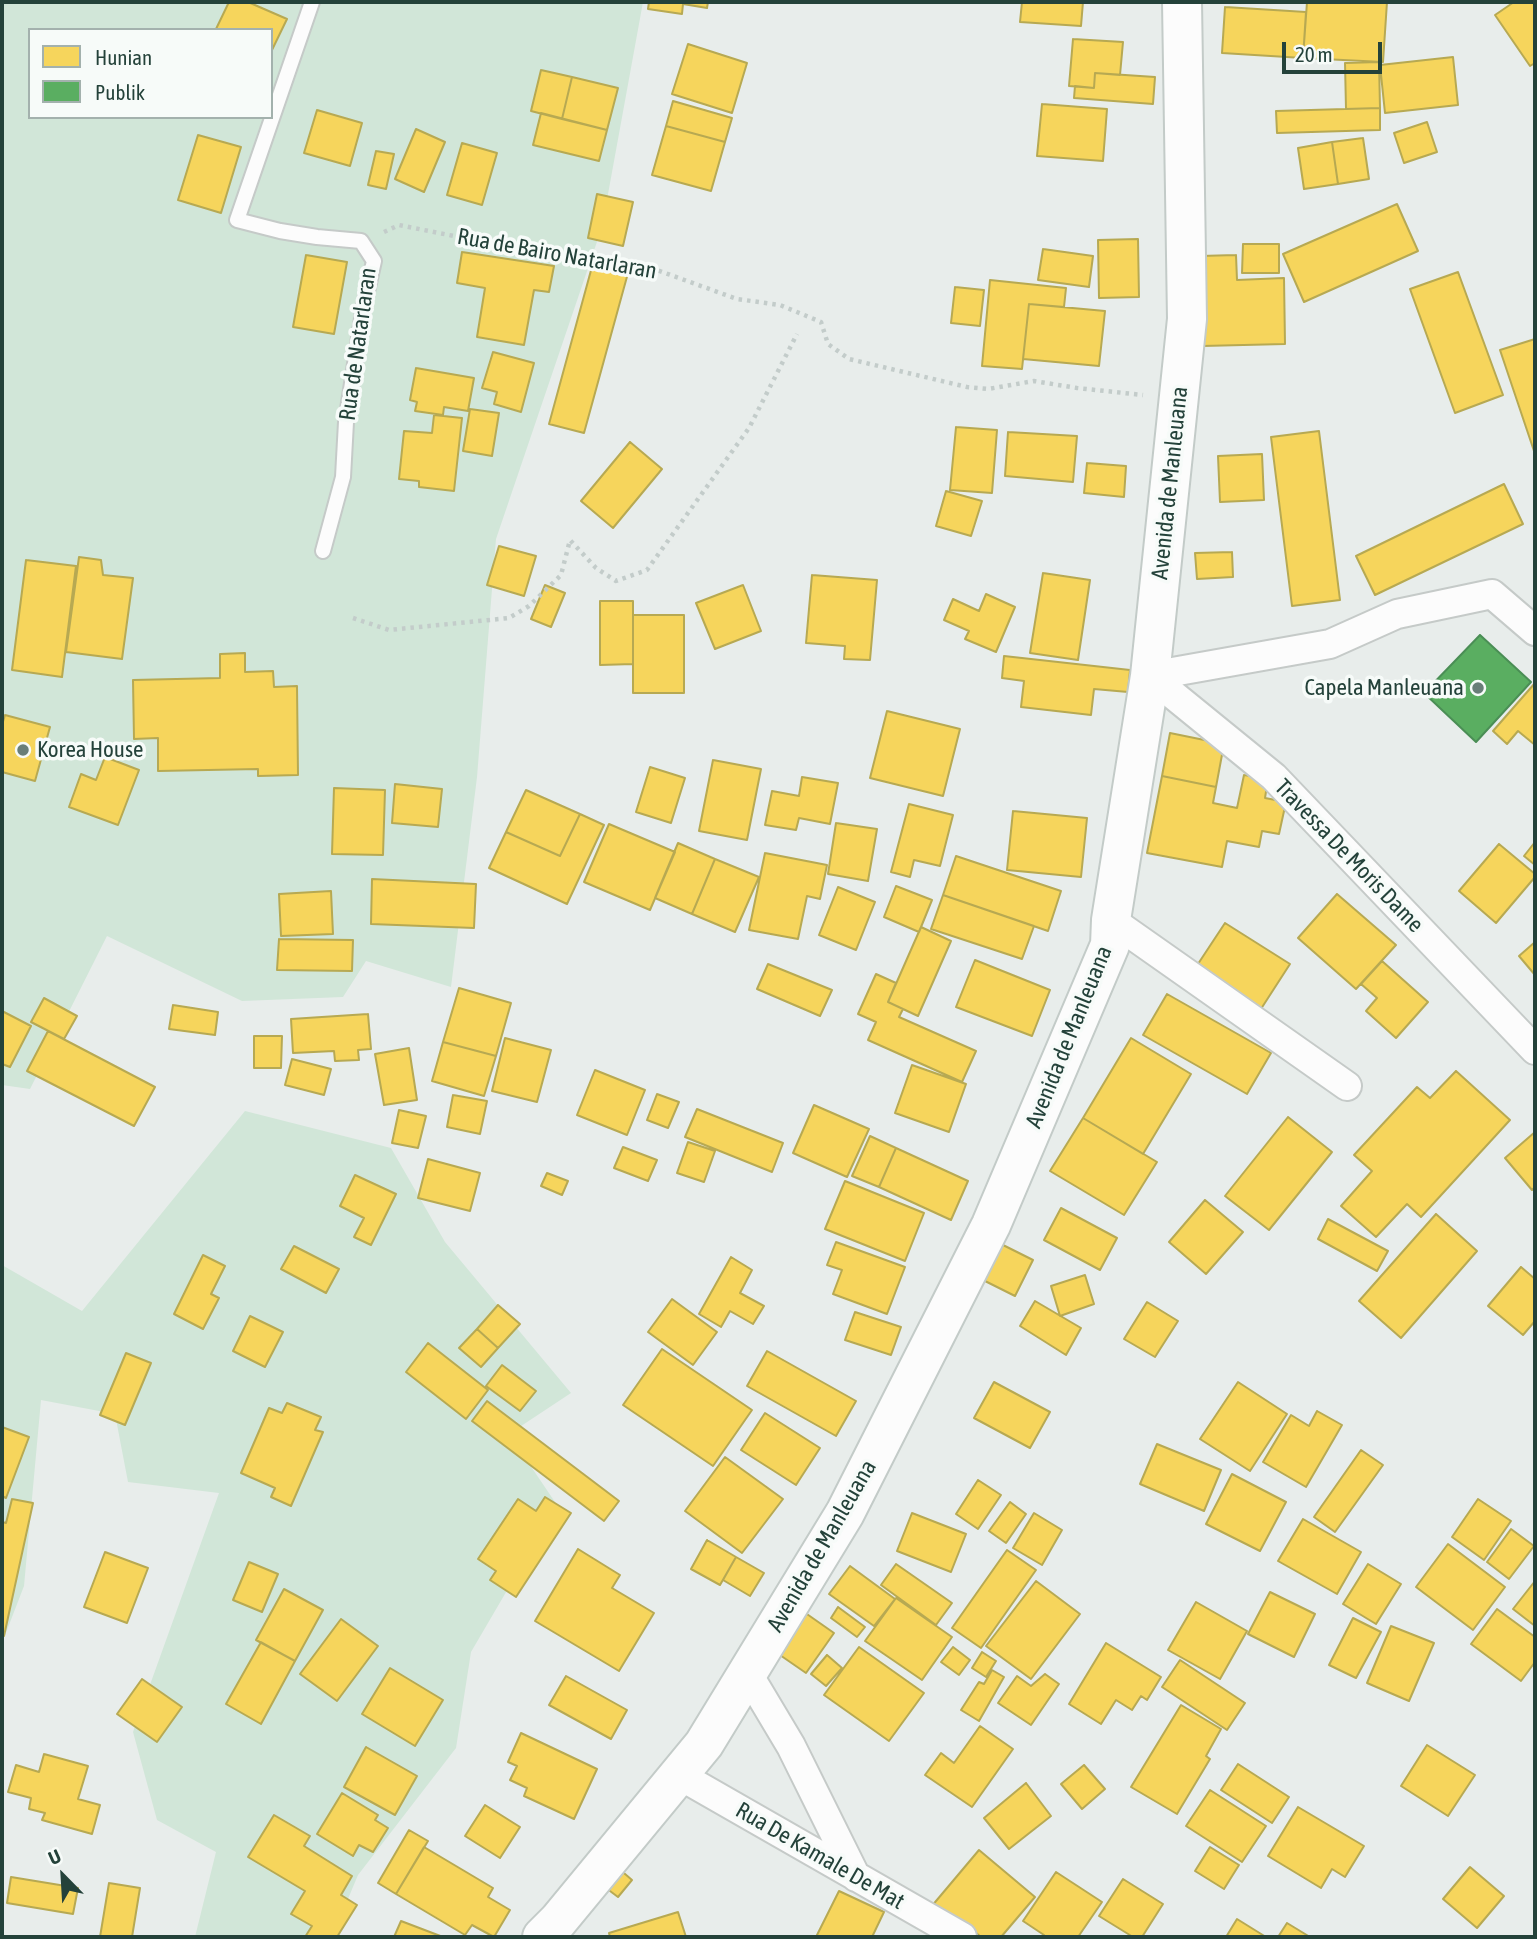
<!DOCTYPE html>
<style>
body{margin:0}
#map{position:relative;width:1537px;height:1939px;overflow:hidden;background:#e8edeb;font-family:"Asap Condensed",sans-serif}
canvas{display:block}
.frame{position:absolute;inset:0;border:4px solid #24423a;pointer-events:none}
.legend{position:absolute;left:28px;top:28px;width:245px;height:91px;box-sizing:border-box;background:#f7fbf9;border:2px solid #a3b1ad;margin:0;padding:9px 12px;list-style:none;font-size:21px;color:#24423a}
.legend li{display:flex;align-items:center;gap:14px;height:35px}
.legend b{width:35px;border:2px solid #a3b1ad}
.north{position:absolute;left:28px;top:1841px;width:70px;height:70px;-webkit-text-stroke:5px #f7fbf9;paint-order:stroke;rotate:336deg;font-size:19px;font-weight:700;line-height:28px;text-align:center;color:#24423a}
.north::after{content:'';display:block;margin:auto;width:24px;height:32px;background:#24423a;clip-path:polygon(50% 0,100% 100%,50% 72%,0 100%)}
.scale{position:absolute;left:1282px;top:42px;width:100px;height:32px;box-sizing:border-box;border:4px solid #24423a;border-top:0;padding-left:9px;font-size:21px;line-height:24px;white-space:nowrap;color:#24423a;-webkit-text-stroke:5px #f7fbf9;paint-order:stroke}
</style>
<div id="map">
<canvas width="1537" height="1939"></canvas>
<div class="frame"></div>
<ul class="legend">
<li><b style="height:19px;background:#f6d55c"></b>Hunian</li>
<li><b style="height:19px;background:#5aae61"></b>Publik</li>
</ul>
<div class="north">U</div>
<div class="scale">20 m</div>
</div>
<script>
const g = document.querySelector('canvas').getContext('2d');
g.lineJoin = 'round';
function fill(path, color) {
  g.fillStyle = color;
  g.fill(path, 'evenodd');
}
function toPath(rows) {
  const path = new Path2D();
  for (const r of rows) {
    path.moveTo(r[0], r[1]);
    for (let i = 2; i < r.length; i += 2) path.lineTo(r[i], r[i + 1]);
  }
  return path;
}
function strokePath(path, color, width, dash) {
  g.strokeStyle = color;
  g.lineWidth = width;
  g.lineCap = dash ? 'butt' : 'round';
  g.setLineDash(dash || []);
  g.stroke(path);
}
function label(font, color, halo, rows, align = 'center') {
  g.font = font + ' "Asap Condensed",sans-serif';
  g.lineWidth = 7;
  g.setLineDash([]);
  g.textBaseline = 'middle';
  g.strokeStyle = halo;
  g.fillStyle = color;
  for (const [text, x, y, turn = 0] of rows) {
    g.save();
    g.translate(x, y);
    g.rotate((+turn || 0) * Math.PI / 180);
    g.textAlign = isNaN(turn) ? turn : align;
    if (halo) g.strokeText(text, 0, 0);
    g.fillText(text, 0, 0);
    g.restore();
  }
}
fill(toPath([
 [2,2,643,2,602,227,496,539,477,777,451,987,366,961,343,997,242,1001,107,936,30,1089,2,1085],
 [30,30,271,30,271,117,30,117],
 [245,1111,391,1148,445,1242,571,1393,509,1434,557,1505,471,1652,456,1748,358,1875,332,1937,195,1937,216,1852,157,1820,133,1732,219,1493,128,1482,115,1414,41,1400,24,1586,2,1643,2,1265,82,1311]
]), '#d1e6d8');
const homes = toPath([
 [229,2,248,2,287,19,271,52,271,30,216,29,229,2],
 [649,2,708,2,707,8,683,4,682,14,648,9,649,2],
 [1022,2,1083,2,1081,26,1020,22,1022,2],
 [1307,2,1387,2,1383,62,1303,58,1307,2],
 [1514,2,1535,2,1535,63,1530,66,1495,15,1514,2],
 [1225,7,1306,12,1303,58,1222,53,1225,7],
 [1073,39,1123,42,1120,75,1095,73,1094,88,1069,86,1073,39],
 [688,44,747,63,732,113,672,94,688,44],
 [1453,57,1458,105,1385,113,1380,65,1453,57],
 [1379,62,1380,108,1346,109,1345,63,1379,62],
 [541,70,572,77,562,119,531,111,541,70],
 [1095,73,1155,77,1153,104,1074,98,1075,86,1094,88,1095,73],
 [572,77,618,88,607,130,562,119,572,77],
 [673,101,732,118,725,142,666,126,673,101],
 [1042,104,1107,109,1103,161,1037,156,1042,104],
 [1380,108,1380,130,1277,133,1276,111,1380,108],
 [317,110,362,123,350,166,304,153,317,110],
 [541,113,607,130,599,161,533,145,541,113],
 [1427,122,1437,152,1404,163,1394,133,1427,122],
 [666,126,725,142,711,191,652,175,666,126],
 [416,129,445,142,424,192,395,179,416,129],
 [198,135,241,147,221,213,178,200,198,135],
 [1363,138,1369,179,1338,184,1332,142,1363,138],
 [1332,142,1338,184,1304,189,1298,148,1332,142],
 [462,143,497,153,482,205,447,195,462,143],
 [376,151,394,154,386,189,368,185,376,151],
 [597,194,633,202,623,246,588,238,597,194],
 [1397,204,1418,251,1304,302,1283,254,1397,204],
 [1138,239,1139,297,1099,298,1098,240,1138,239],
 [1243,244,1279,244,1279,273,1242,273,1243,244],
 [1043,249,1093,256,1089,287,1038,280,1043,249],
 [462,252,554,266,549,292,534,290,524,345,477,337,485,288,457,283,462,252],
 [306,255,347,262,334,334,293,327,306,255],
 [1236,255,1237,280,1284,278,1285,344,1202,346,1200,256,1236,255],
 [593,263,628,273,584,433,549,424,593,263],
 [1458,272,1503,395,1455,413,1410,289,1458,272],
 [990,280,1066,288,1064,307,1029,304,1022,369,982,366,990,280],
 [955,287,984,290,980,326,951,323,955,287],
 [1029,304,1105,311,1099,366,1023,359,1029,304],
 [1535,339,1535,454,1500,350,1535,339],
 [493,352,534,363,521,412,494,404,497,392,482,388,493,352],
 [416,368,474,378,468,411,444,407,443,415,415,411,417,402,410,400,416,368],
 [470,409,499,413,492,456,463,451,470,409],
 [434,415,462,418,454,491,419,487,419,481,399,479,404,431,432,433,434,415],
 [956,427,997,430,992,493,950,490,956,427],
 [1319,431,1340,600,1292,606,1271,437,1319,431],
 [1008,432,1077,436,1073,482,1005,476,1008,432],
 [630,442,662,469,613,528,581,501,630,442],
 [1262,454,1264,500,1220,502,1218,456,1262,454],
 [1087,463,1126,466,1124,497,1084,493,1087,463],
 [1504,484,1523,524,1375,595,1356,556,1504,484],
 [946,491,982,501,971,536,936,526,946,491],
 [499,546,536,556,524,596,487,585,499,546],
 [1232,552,1233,577,1197,579,1195,553,1232,552],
 [79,557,101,560,103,575,133,578,122,659,66,652,79,557],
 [26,560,76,566,62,677,12,670,26,560],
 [1043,573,1090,580,1078,660,1030,653,1043,573],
 [812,575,877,580,870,660,844,659,845,646,806,643,812,575],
 [545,585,565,593,551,627,531,619,545,585],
 [743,585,761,631,715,649,696,603,743,585],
 [986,594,1015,607,996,652,965,639,969,631,944,620,953,599,979,611,986,594],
 [600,601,633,601,633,664,600,665,600,601],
 [633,615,684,615,684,693,633,693,633,615],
 [245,653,245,672,273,671,274,687,297,686,298,775,258,776,258,769,158,771,158,738,134,739,133,680,220,678,220,654,245,653],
 [1004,656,1130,670,1128,692,1094,689,1091,715,1021,707,1024,681,1002,678,1004,656],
 [1535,683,1535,745,1518,731,1507,744,1493,731,1535,683],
 [887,711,960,729,943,796,870,778,887,711],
 [5,715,50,727,35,781,2,772,2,725,5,715],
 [1170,733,1224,744,1216,787,1162,776,1170,733],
 [105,757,139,770,118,825,69,807,81,774,96,780,105,757],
 [713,760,761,769,747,840,699,831,713,760],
 [650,767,685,778,671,823,636,812,650,767],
 [1244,775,1268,779,1265,798,1286,802,1279,834,1262,831,1259,847,1227,841,1222,867,1147,853,1162,776,1216,787,1213,803,1237,808,1244,775],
 [802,777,838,783,830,824,799,818,796,830,765,825,772,791,799,796,802,777],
 [395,784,442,789,438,827,392,823,395,784],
 [334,788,385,790,383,855,332,854,334,788],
 [526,790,580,814,560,856,506,832,526,790],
 [909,804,953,815,940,866,914,860,910,877,891,872,909,804],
 [1013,811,1087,818,1081,877,1007,870,1013,811],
 [580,814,604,825,567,904,489,868,506,832,560,856,580,814],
 [836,823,877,829,868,881,828,874,836,823],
 [609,824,675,852,650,910,584,882,609,824],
 [1535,842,1535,865,1524,856,1535,842],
 [678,843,715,859,692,914,655,898,678,843],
 [1499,844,1535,874,1535,877,1496,923,1459,891,1499,844],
 [765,853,827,865,820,899,807,896,798,939,749,930,765,853],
 [956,856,1061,891,1048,931,943,895,956,856],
 [715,859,759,877,735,932,692,914,715,859],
 [372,879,476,884,474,928,371,924,372,879],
 [896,886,932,900,919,932,884,917,896,886],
 [838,887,875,902,856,950,819,935,838,887],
 [331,891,333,934,281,936,279,894,331,891],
 [1337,894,1396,945,1356,989,1298,938,1337,894],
 [943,895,1034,926,1022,959,931,929,943,895],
 [1225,923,1290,964,1259,1012,1194,970,1225,923],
 [921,927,951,941,918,1016,888,1002,921,927],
 [279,939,353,940,352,971,277,970,279,939],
 [1535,942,1535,975,1519,956,1535,942],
 [975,960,1050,990,1032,1036,956,1007,975,960],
 [1382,961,1428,1002,1396,1038,1366,1011,1377,998,1361,984,1382,961],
 [768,964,832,990,820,1016,757,989,768,964],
 [876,974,896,983,888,1002,903,1009,899,1017,976,1051,962,1082,868,1040,876,1022,858,1014,876,974],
 [459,988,511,1003,496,1056,443,1042,459,988],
 [1167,994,1271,1053,1247,1094,1143,1035,1167,994],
 [44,998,77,1016,64,1039,31,1022,44,998],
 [173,1005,218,1012,215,1035,169,1029,173,1005],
 [2,1011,31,1026,10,1067,2,1064,2,1011],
 [368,1014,371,1049,358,1050,359,1060,335,1061,334,1051,293,1053,291,1019,368,1014],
 [48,1031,155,1087,134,1126,27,1071,48,1031],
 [254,1036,282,1036,281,1068,254,1068,254,1036],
 [505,1038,551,1050,537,1102,492,1091,505,1038],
 [1131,1038,1191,1074,1143,1154,1083,1118,1131,1038],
 [443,1042,496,1056,484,1096,432,1081,443,1042],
 [409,1048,417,1100,384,1105,375,1054,409,1048],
 [292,1059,331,1069,324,1095,285,1085,292,1059],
 [912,1065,966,1084,949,1132,895,1113,912,1065],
 [595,1070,645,1090,627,1135,577,1115,595,1070],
 [1456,1071,1510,1120,1421,1217,1407,1204,1376,1237,1341,1206,1372,1171,1354,1155,1417,1087,1430,1098,1456,1071],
 [657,1094,679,1102,668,1128,647,1120,657,1094],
 [453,1095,487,1101,480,1134,447,1127,453,1095],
 [814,1105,869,1129,847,1177,793,1153,814,1105],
 [697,1109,783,1143,772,1172,685,1137,697,1109],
 [399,1110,426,1116,418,1148,392,1143,399,1110],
 [1288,1117,1332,1152,1269,1230,1225,1196,1288,1117],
 [1083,1118,1157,1162,1124,1215,1050,1171,1083,1118],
 [1535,1132,1535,1187,1532,1190,1505,1158,1535,1132],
 [870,1136,896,1148,879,1187,852,1176,870,1136],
 [688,1142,715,1151,704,1182,677,1173,688,1142],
 [623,1147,657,1160,648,1181,614,1168,623,1147],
 [896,1148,968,1181,951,1220,879,1187,896,1148],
 [428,1159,480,1173,470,1211,418,1198,428,1159],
 [547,1173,568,1181,562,1195,541,1186,547,1173],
 [355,1175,396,1194,371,1245,354,1237,364,1218,340,1206,355,1175],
 [845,1181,924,1213,905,1261,825,1229,845,1181],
 [1205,1200,1243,1232,1206,1274,1169,1242,1205,1200],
 [1061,1208,1117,1238,1100,1270,1044,1240,1061,1208],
 [1436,1214,1477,1251,1401,1338,1359,1301,1436,1214],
 [1328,1219,1388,1251,1377,1271,1318,1239,1328,1219],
 [836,1242,905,1267,887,1314,833,1294,842,1270,827,1265,836,1242],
 [1001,1244,1033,1260,1015,1296,983,1280,1001,1244],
 [294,1246,339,1269,326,1293,281,1269,294,1246],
 [203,1255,225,1266,211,1294,219,1298,203,1329,174,1314,203,1255],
 [731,1257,752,1270,740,1293,764,1306,753,1324,730,1311,721,1327,699,1314,731,1257],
 [1521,1267,1535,1279,1535,1321,1523,1335,1488,1306,1521,1267],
 [1085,1275,1094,1304,1060,1316,1051,1286,1085,1275],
 [672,1299,717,1332,693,1365,648,1332,672,1299],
 [1035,1301,1081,1328,1066,1355,1020,1326,1035,1301],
 [1147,1302,1178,1321,1155,1357,1124,1339,1147,1302],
 [498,1305,520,1324,498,1348,477,1329,498,1305],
 [855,1312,901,1327,891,1355,845,1340,855,1312],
 [250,1316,283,1332,265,1367,233,1351,250,1316],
 [477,1329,498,1348,481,1367,459,1348,477,1329],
 [428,1343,488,1390,466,1419,406,1372,428,1343],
 [662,1349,752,1410,713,1466,623,1405,662,1349],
 [767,1351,856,1401,836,1436,747,1386,767,1351],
 [126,1353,151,1363,125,1425,100,1415,126,1353],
 [502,1365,536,1391,520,1411,486,1386,502,1365],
 [994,1382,1050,1412,1030,1448,974,1418,994,1382],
 [1238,1382,1287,1414,1250,1471,1200,1439,1238,1382],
 [487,1401,619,1501,604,1521,472,1421,487,1401],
 [287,1403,321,1417,315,1430,323,1432,291,1506,271,1497,275,1488,241,1473,269,1408,282,1413,287,1403],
 [1317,1411,1342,1425,1306,1487,1263,1462,1291,1415,1309,1426,1317,1411],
 [765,1413,820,1448,796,1485,741,1450,765,1413],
 [2,1427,29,1437,6,1498,2,1496,2,1427],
 [1157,1444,1221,1470,1204,1511,1140,1484,1157,1444],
 [1361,1450,1383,1465,1335,1532,1314,1517,1361,1450],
 [725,1457,783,1499,742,1553,685,1511,725,1457],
 [1232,1474,1286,1502,1260,1551,1206,1524,1232,1474],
 [978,1480,1001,1495,978,1529,956,1514,978,1480],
 [545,1497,571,1513,516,1597,490,1580,496,1571,478,1559,518,1499,536,1511,545,1497],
 [12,1499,33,1503,4,1636,2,1636,2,1522,6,1523,12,1499],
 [1478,1499,1511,1521,1484,1560,1452,1537,1478,1499],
 [1010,1502,1026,1514,1006,1543,989,1531,1010,1502],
 [912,1513,966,1534,951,1572,897,1551,912,1513],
 [1034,1513,1062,1530,1042,1565,1013,1548,1034,1513],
 [1303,1519,1361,1552,1337,1594,1278,1561,1303,1519],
 [1511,1529,1534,1546,1509,1579,1487,1562,1511,1529],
 [707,1540,736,1557,720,1585,691,1569,707,1540],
 [1448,1544,1505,1587,1473,1630,1416,1587,1448,1544],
 [578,1549,620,1575,612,1588,654,1613,619,1671,535,1621,578,1549],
 [1007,1550,1036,1570,981,1648,952,1628,1007,1550],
 [105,1552,148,1568,127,1623,84,1607,105,1552],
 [736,1557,764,1573,750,1596,723,1580,736,1557],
 [249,1562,278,1574,262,1612,233,1600,249,1562],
 [896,1564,952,1603,936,1625,881,1585,896,1564],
 [1368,1564,1401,1584,1376,1624,1343,1604,1368,1564],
 [850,1566,895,1599,874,1626,829,1594,850,1566],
 [1036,1581,1080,1614,1031,1679,986,1646,1036,1581],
 [1535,1581,1535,1626,1513,1609,1535,1581],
 [284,1589,323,1610,295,1661,256,1640,284,1589],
 [1270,1592,1315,1614,1294,1657,1248,1634,1270,1592],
 [896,1598,952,1637,922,1680,865,1641,896,1598],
 [1196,1602,1247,1631,1220,1679,1168,1650,1196,1602],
 [838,1607,865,1627,857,1637,831,1618,838,1607],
 [1497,1609,1535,1637,1535,1662,1521,1681,1471,1644,1497,1609],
 [804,1612,834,1633,806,1673,777,1653,804,1612],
 [1353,1618,1381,1632,1356,1678,1329,1665,1353,1618],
 [341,1619,378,1646,337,1701,300,1674,341,1619],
 [1391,1626,1434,1643,1409,1701,1367,1683,1391,1626],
 [261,1642,295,1661,261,1724,226,1704,261,1642],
 [1106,1643,1161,1677,1147,1700,1141,1696,1132,1710,1116,1700,1101,1724,1069,1704,1106,1643],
 [859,1647,924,1693,889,1741,824,1695,859,1647],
 [953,1647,970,1660,959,1675,941,1662,953,1647],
 [982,1652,996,1661,986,1677,972,1668,982,1652],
 [827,1655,842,1668,826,1686,811,1674,827,1655],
 [1180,1660,1245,1703,1227,1730,1162,1687,1180,1660],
 [390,1668,443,1700,415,1746,362,1714,390,1668],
 [992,1670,1004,1677,979,1721,961,1710,979,1682,984,1684,992,1670],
 [1045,1674,1059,1684,1031,1725,998,1703,1017,1676,1031,1686,1045,1674],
 [566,1676,627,1710,611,1739,549,1705,566,1676],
 [142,1679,182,1707,157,1742,117,1714,142,1679],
 [1181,1705,1221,1729,1206,1756,1210,1759,1177,1814,1131,1787,1181,1705],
 [980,1726,1013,1749,972,1807,925,1775,941,1753,954,1763,980,1726],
 [521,1733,597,1769,574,1819,524,1796,527,1788,510,1780,517,1766,508,1762,521,1733],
 [1427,1745,1475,1775,1448,1816,1401,1786,1427,1745],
 [366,1747,417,1776,395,1815,344,1787,366,1747],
 [44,1754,88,1766,78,1799,100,1805,92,1834,42,1820,45,1813,29,1809,31,1798,8,1792,16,1765,39,1772,44,1754],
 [1238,1764,1289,1797,1272,1823,1221,1790,1238,1764],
 [1084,1765,1105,1789,1082,1809,1061,1784,1084,1765],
 [1026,1783,1051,1816,1009,1849,984,1818,1026,1783],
 [1210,1790,1266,1826,1242,1862,1186,1826,1210,1790],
 [342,1793,378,1815,375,1820,388,1828,373,1852,359,1845,353,1856,317,1834,342,1793],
 [485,1805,520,1827,500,1858,465,1836,485,1805],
 [1298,1807,1364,1846,1345,1877,1332,1869,1321,1888,1268,1856,1298,1807],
 [274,1815,310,1836,304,1846,352,1876,341,1895,357,1905,337,1937,305,1937,312,1926,291,1914,305,1891,248,1857,274,1815],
 [409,1830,428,1841,396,1894,378,1883,409,1830],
 [424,1847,493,1888,488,1897,510,1910,494,1937,472,1925,465,1935,396,1894,424,1847],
 [1210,1847,1239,1865,1224,1889,1195,1871,1210,1847],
 [979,1850,1035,1897,1001,1937,981,1937,958,1918,952,1924,931,1907,979,1850],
 [617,1867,632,1880,618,1897,602,1885,617,1867],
 [1470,1867,1504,1896,1477,1928,1443,1899,1470,1867],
 [1056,1872,1102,1902,1078,1937,1044,1937,1044,1935,1023,1921,1056,1872],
 [11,1877,78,1888,73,1914,7,1903,11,1877],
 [1123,1879,1163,1904,1142,1937,1133,1937,1099,1916,1123,1879],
 [109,1883,140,1888,132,1937,100,1937,109,1883],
 [839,1891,884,1912,872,1937,816,1937,839,1891],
 [678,1912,686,1937,610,1937,609,1933,678,1912],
 [1237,1919,1266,1937,1226,1937,1237,1919],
 [401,1921,443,1937,394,1937,401,1921],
 [1287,1923,1310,1937,1278,1937,1287,1923]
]);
fill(homes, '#f6d55c');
strokePath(homes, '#b7a952', 2);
const public = toPath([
 [1480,635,1531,682,1476,742,1424,693,1480,635]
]);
fill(public, '#5aae61');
strokePath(public, '#4a8e55', 2);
const lane = toPath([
 [312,2,237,220,280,231,317,237,361,241,374,261,364,305,346,422,343,477,323,551]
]);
const street = toPath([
 [1150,676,1274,777,1535,1050],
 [1150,676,1330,644,1397,614,1492,594,1535,631],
 [1111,920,1347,1086],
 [748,1674,791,1746,856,1877],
 [679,1775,962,1937]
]);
const secondary = toPath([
 [542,1937,558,1921,704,1744,845,1513,991,1225,1110,945,1111,920,1150,676,1187,319,1182,2]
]);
strokePath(lane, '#c5cac8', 18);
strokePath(street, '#c5cac8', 32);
strokePath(secondary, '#c3cbc8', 42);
strokePath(toPath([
 [384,232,399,225,509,247,643,265,737,299,780,305,821,322,828,344,849,359,967,387,988,389,1034,381,1077,388,1143,395],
 [353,618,389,630,509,618,529,606,561,575,570,540,596,568,616,581,647,570,749,428,797,334]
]), '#c3ccca', 4.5, [3.5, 5]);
strokePath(lane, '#fcfcfc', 14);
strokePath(street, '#fcfcfc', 28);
strokePath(secondary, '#fcfcfc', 38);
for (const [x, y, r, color] of [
 [1478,688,7,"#697e78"],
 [23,750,7,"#697e78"]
]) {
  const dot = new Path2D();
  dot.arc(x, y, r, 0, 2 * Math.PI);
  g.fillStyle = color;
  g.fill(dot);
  strokePath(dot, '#f7fbf9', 2.5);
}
label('23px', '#24423a', '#f7fbf9', [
 ["Rua de Bairo Natarlaran",557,254,10],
 ["Rua de Natarlaran",358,344,-82],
 ["Avenida de Manleuana",1170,483,-84],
 ["Travessa De Moris Dame",1349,856,46],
 ["Avenida de Manleuana",1069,1037,-68],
 ["Avenida de Manleuana",822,1546,-60],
 ["Rua De Kamale De Mat",820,1856,30]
]);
label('23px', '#24423a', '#f7fbf9', [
 ["Capela Manleuana",1464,688],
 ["Korea House",37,750,"left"]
], 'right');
</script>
